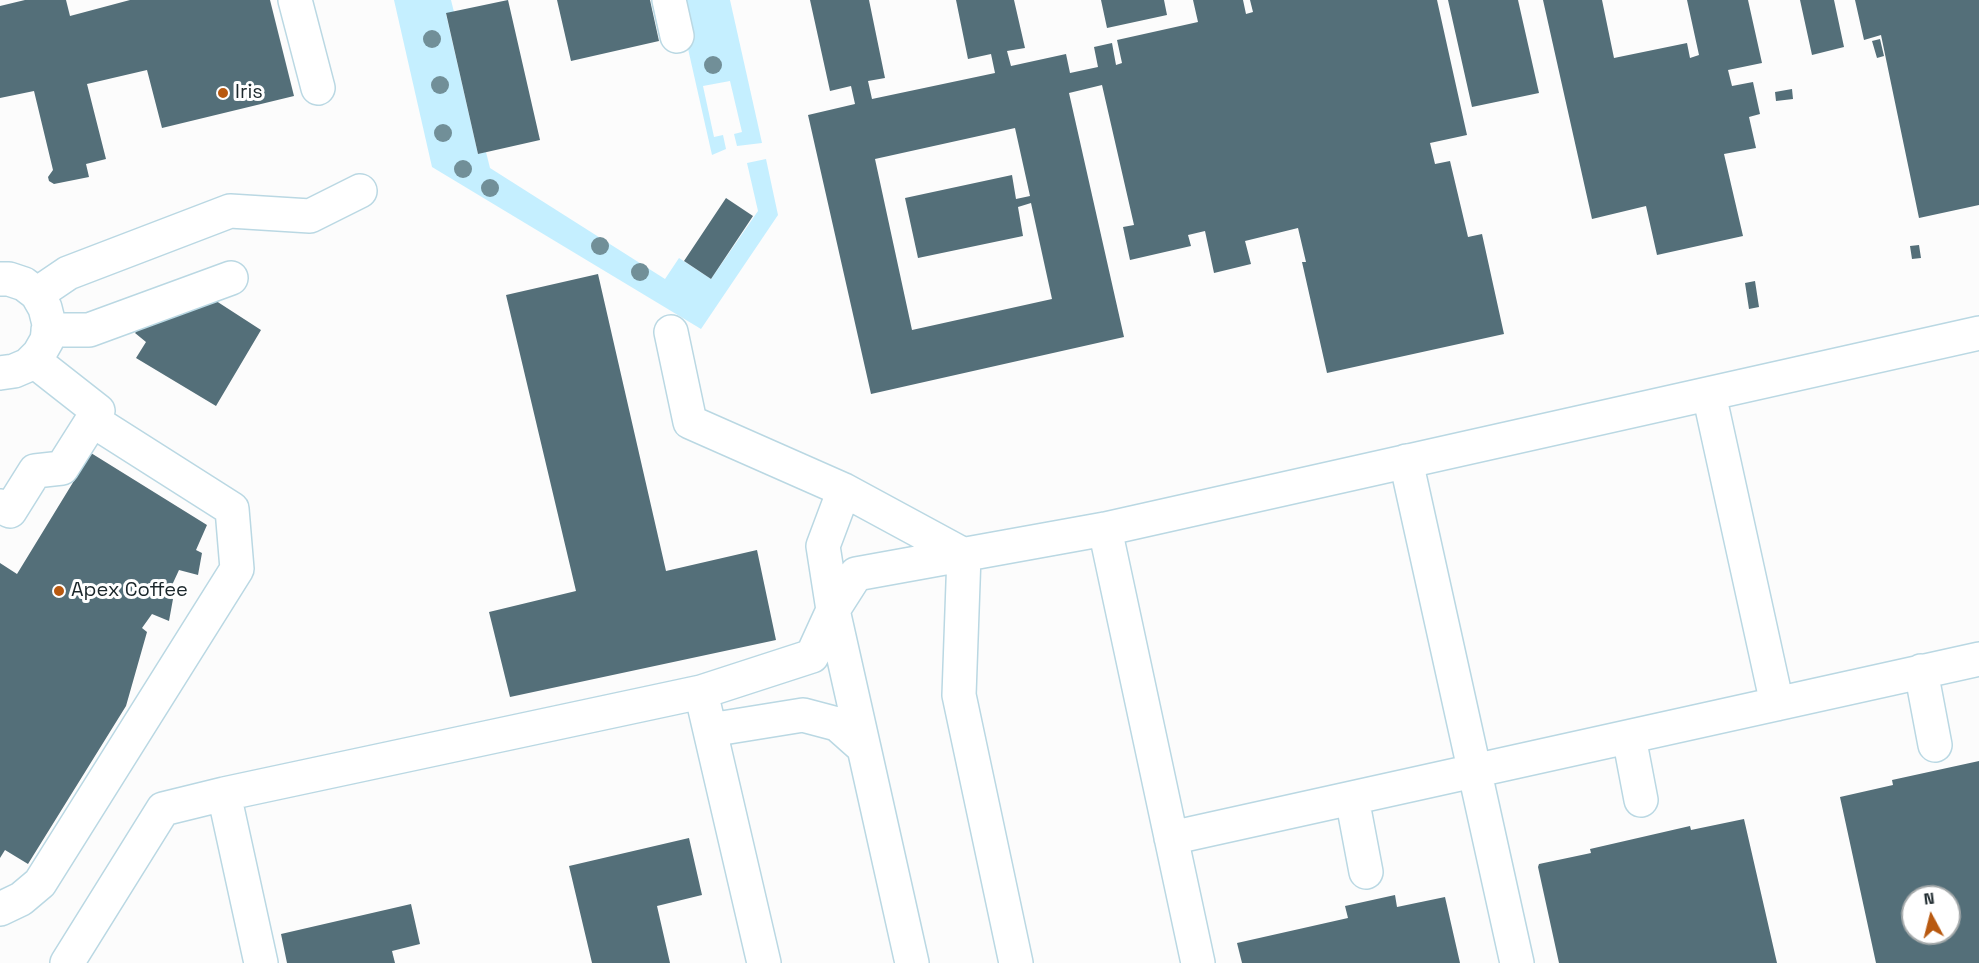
<!DOCTYPE html>
<style>
body{margin:0}
#map{position:relative;width:1979px;height:963px;overflow:hidden;background:#fcfcfc;font-family:"Space Grotesk",sans-serif}
canvas{display:block}
.north{position:absolute;left:1901px;top:885px;width:60px;height:60px;box-sizing:border-box;background:#fff;border:2px solid #a4a9aa;border-radius:50%;rotate:353deg;font-size:16px;font-weight:700;line-height:24px;text-align:center;color:#1b272b}
.north::after{content:'';display:block;margin:auto;width:21px;height:27px;background:#b85910;clip-path:polygon(50% 0,100% 100%,50% 72%,0 100%)}
</style>
<div id="map">
<canvas width="1979" height="963"></canvas>
<div class="north">N</div>
</div>
<script>
const g = document.querySelector('canvas').getContext('2d');
g.lineJoin = 'round';
function fill(path, color) {
  g.fillStyle = color;
  g.fill(path, 'evenodd');
}
function toPath(rows) {
  const path = new Path2D();
  for (const r of rows) {
    path.moveTo(r[0], r[1]);
    for (let i = 2; i < r.length; i += 2) path.lineTo(r[i], r[i + 1]);
  }
  return path;
}
function strokePath(path, color, width, dash) {
  g.strokeStyle = color;
  g.lineWidth = width;
  g.lineCap = dash ? 'butt' : 'round';
  g.setLineDash(dash || []);
  g.stroke(path);
}
function label(font, color, halo, rows, align = 'center') {
  g.font = font + ' "Space Grotesk",sans-serif';
  g.lineWidth = 6;
  g.setLineDash([]);
  g.textBaseline = 'middle';
  g.strokeStyle = halo;
  g.fillStyle = color;
  for (const [text, x, y, turn = 0] of rows) {
    g.save();
    g.translate(x, y);
    g.rotate((+turn || 0) * Math.PI / 180);
    g.textAlign = isNaN(turn) ? turn : align;
    if (halo) g.strokeText(text, 0, 0);
    g.fillText(text, 0, 0);
    g.restore();
  }
}
fill(toPath([
 [394,0,451,0,454,12,446,14,478,154,486,152,490,168,665,279,679,258,711,279,758,211,747,163,766,159,778,215,701,329,432,167],
 [677,0,730,0,762,143,737,146,734,134,742,132,730,81,703,86,714,137,723,135,726,149,712,155]
]), '#c5efff');
fill(toPath([
 [25,0,66,0,70,16,130,0,270,0,294,96,162,128,147,70,87,84,106,159,86,164,89,177,54,184,49,181,48,177,53,170,34,91,0,98,0,6],
 [508,0,540,140,478,154,446,13],
 [557,0,650,0,659,41,571,61],
 [810,0,869,0,885,78,868,81,872,99,995,73,991,54,968,59,956,0,1014,0,1025,48,1007,51,1011,66,1066,54,1070,73,1098,67,1094,47,1112,43,1116,65,1122,63,1117,40,1198,22,1193,0,1243,0,1246,14,1253,12,1250,0,1437,0,1467,135,1430,143,1435,164,1450,161,1468,237,1482,234,1504,334,1327,373,1302,262,1306,262,1298,228,1245,241,1251,264,1214,273,1205,231,1188,235,1191,246,1130,260,1123,227,1134,225,1102,85,1069,93,1124,337,871,394,808,115,855,104,851,86,830,91],
 [1015,128,1030,196,1016,199,1012,175,905,198,918,258,1023,236,1018,207,1031,203,1052,299,912,330,875,159],
 [1101,0,1164,0,1167,15,1107,28],
 [1448,0,1518,0,1539,93,1472,107],
 [1543,0,1602,0,1614,58,1687,43,1690,58,1699,55,1687,0,1748,0,1762,63,1728,70,1732,86,1753,82,1760,114,1749,117,1756,148,1724,154,1743,236,1657,255,1646,206,1592,219],
 [1800,0,1834,0,1844,47,1812,55],
 [1855,0,1979,0,1979,205,1919,218,1881,35,1864,40],
 [1880,39,1884,56,1877,58,1872,41],
 [1792,89,1793,99,1776,101,1775,92],
 [726,198,753,216,711,279,684,261],
 [1919,245,1921,258,1912,259,1910,246],
 [598,274,666,571,757,550,776,640,510,697,489,612,576,591,506,295],
 [1755,281,1759,307,1749,309,1745,283],
 [210,297,261,330,216,406,136,358,146,342,135,333,146,320],
 [91,453,207,525,196,550,202,553,198,575,179,570,167,596,173,599,169,621,152,614,142,628,147,632,126,706,28,864,5,850,0,858,0,563,17,574],
 [1979,761,1979,963,1876,963,1840,797,1893,785,1892,780],
 [1913,897,1949,897,1949,933,1913,933],
 [1744,819,1777,963,1559,963,1538,867,1539,864,1591,853,1590,849,1690,826,1691,830],
 [689,838,702,895,657,906,670,963,592,963,569,866],
 [1395,895,1397,907,1445,897,1460,963,1242,963,1237,943,1348,918,1345,906],
 [411,904,420,944,392,951,395,963,287,963,281,934]
]), '#546f79');
const minor = toPath([
 [295,0,318,88],
 [669,0,677,36],
 [0,279,9,279,24,284,37,294,45,308,49,324,47,340,39,354,28,365,14,371,0,373],
 [37,294,68,273,230,211,310,216,360,191],
 [48,330,89,330,231,278],
 [671,332,690,422,844,490,964,555,959,695,1016,963],
 [1709,394,1777,704],
 [1406,461,1517,963],
 [844,490,823,546,833,610,864,748],
 [0,506,10,511,35,471,62,468,98,411,33,360],
 [1105,529,1198,963],
 [1921,671,1935,745],
 [701,692,812,656,833,610,856,574,1105,529,1979,333],
 [710,730,803,715,837,724,864,748,912,963],
 [1629,737,1641,800],
 [224,794,261,963],
 [1352,798,1366,872],
 [1171,838,1979,659],
 [0,909,21,899,40,883,237,569,232,509,92,420],
 [67,963,163,809,224,794,701,692,764,963]
]);
strokePath(minor, '#bad8e3', 36);
strokePath(minor, '#fff', 33);
g.fillStyle = '#718f98';
for (const [x, y] of [
 [432,39],
 [713,65],
 [440,85],
 [443,133],
 [463,169],
 [490,188],
 [600,246],
 [640,272]
]) {
  g.beginPath();
  g.arc(x, y, 9, 0, 2 * Math.PI);
  g.fill();
}
for (const [x, y, r, color] of [
 [223,93,6,"#b85910"],
 [59,591,6,"#b85910"]
]) {
  const dot = new Path2D();
  dot.arc(x, y, r, 0, 2 * Math.PI);
  g.fillStyle = color;
  g.fill(dot);
  strokePath(dot, '#fff', 2);
}
label('20px', '#1b272b', '#fff', [
 ["Iris",235,93],
 ["Apex Coffee",71,591]
], 'left');
</script>
